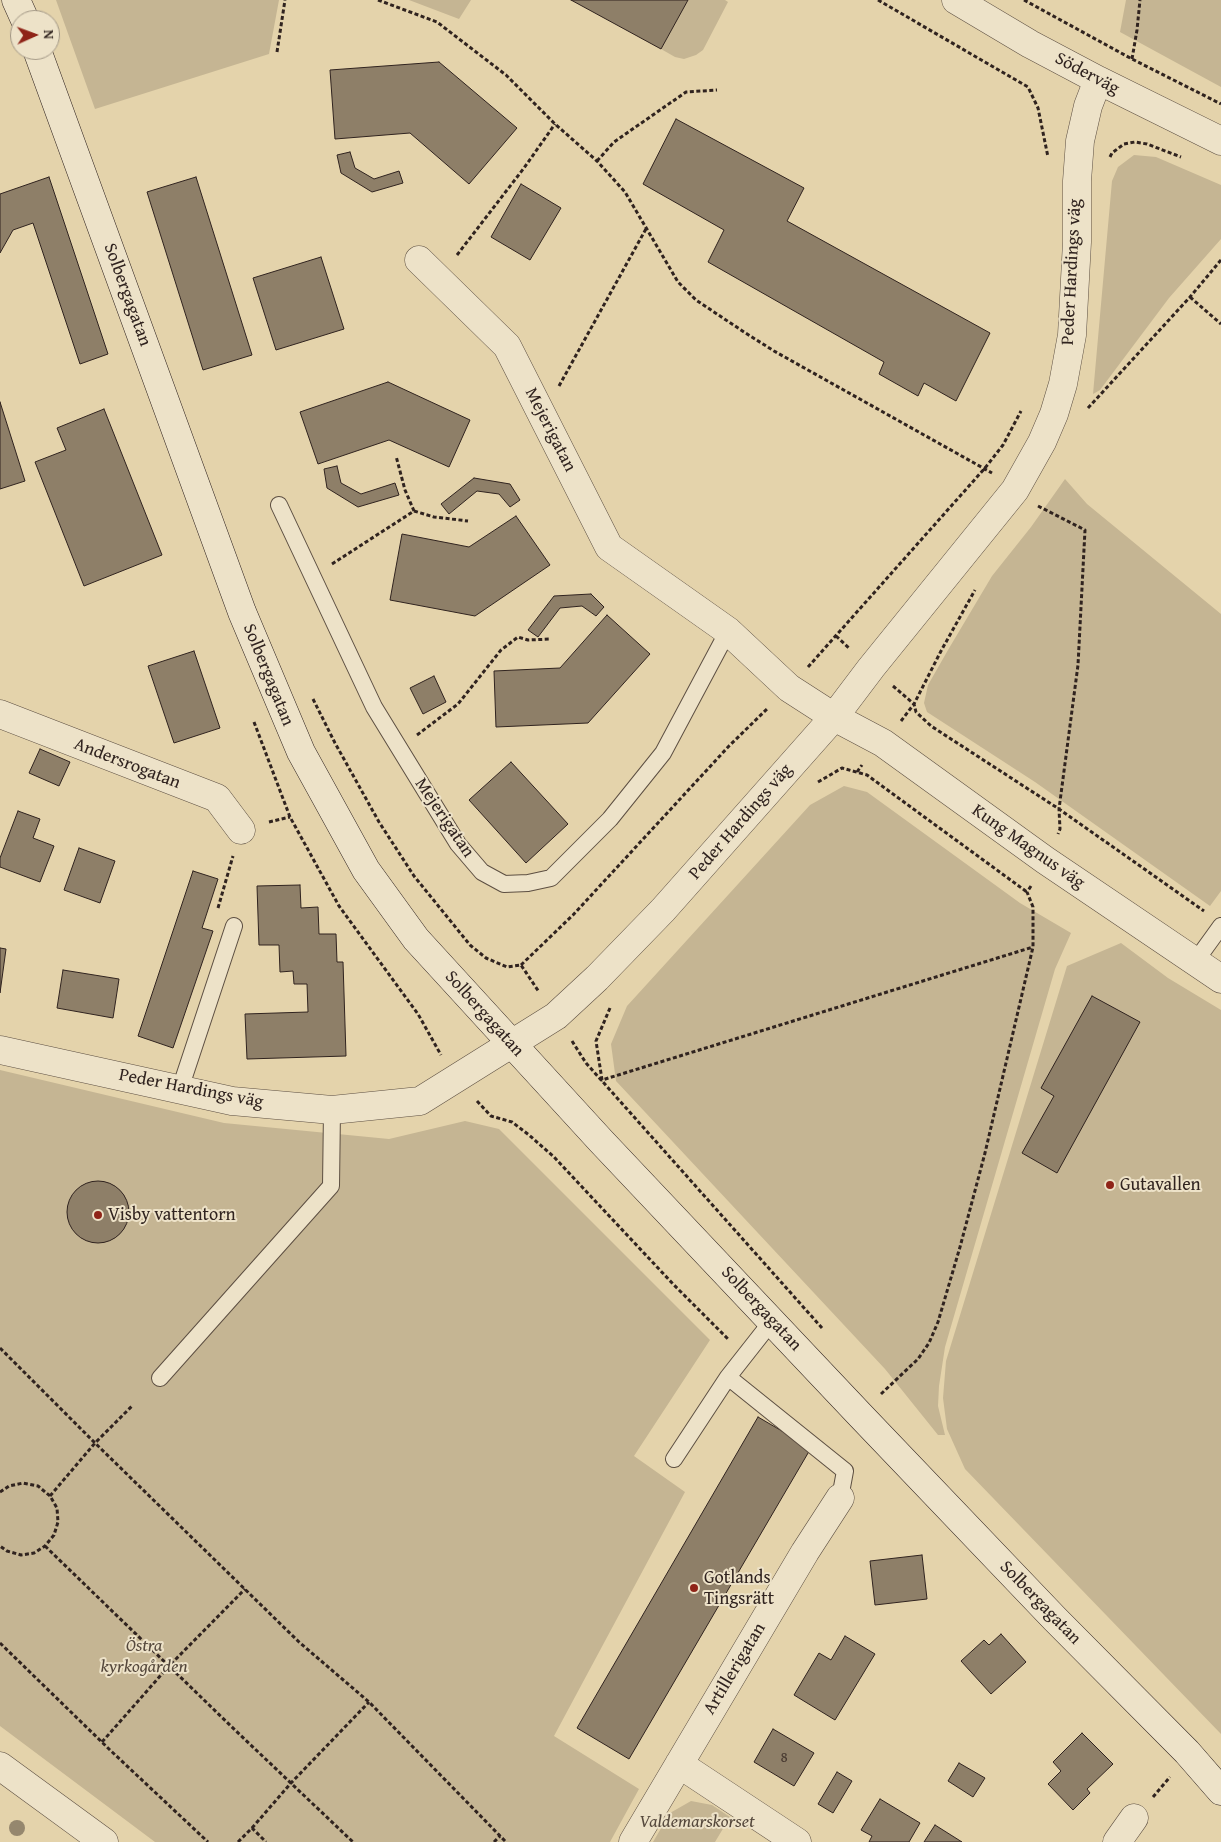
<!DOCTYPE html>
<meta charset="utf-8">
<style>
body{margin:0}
#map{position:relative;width:1221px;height:1842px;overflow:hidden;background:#e4d3ab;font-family:"Gentium Book Plus",serif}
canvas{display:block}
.north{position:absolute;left:10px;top:10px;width:50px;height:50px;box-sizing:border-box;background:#ede2c8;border:1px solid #a19684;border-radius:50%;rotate:88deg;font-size:14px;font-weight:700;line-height:20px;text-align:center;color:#30231f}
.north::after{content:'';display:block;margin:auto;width:18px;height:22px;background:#8f2418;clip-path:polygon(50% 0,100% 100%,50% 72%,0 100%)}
</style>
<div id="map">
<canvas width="1221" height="1842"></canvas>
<div class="north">N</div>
</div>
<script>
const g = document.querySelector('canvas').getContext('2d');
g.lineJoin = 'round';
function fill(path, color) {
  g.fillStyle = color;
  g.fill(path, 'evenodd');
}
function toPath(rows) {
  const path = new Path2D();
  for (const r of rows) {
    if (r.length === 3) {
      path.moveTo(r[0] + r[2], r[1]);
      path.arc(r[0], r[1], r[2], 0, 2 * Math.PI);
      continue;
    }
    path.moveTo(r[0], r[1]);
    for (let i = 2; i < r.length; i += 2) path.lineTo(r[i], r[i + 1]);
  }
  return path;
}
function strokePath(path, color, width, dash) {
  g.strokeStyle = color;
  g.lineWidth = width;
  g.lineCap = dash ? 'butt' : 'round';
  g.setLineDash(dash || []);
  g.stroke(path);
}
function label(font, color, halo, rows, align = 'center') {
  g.font = font + ' "Gentium Book Plus",serif';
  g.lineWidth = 4;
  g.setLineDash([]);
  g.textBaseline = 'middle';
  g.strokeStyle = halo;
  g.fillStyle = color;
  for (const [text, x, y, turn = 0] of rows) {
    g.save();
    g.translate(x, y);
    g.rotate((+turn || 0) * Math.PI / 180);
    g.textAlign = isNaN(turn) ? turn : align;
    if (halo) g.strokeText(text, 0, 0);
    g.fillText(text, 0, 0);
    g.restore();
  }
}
fill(toPath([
 [56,0,279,0,269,54,95,109],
 [409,0,471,0,459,19],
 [688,0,725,0,728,2,703,50,696,55,684,59,675,57,661,49],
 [1126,0,1221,0,1221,87,1120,32],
 [1134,155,1156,157,1221,185,1221,239,1169,298,1100,390,1093,394,1112,181,1118,167],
 [1065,479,1087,504,1221,614,1221,891,1210,906,1035,782,927,712,924,703,928,685,948,650,992,576,1031,527],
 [844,786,867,792,1020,903,1071,933,1055,969,945,1347,939,1386,938,1406,945,1435,938,1435,885,1369,616,1081,611,1044,627,1006,810,805],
 [1121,943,1168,978,1221,1010,1221,1734,965,1469,947,1429,943,1398,946,1361,1067,966],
 [0,1070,224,1123,389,1139,465,1121,499,1129,710,1340,634,1456,685,1492,554,1736,639,1789,610,1842,155,1842,0,1726],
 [691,1801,712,1805,730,1817,715,1842,653,1842,670,1813]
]), '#c5b593');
const building = toPath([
 [571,0,688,0,661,49,571,0],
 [439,62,517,128,469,184,410,133,335,139,330,70,439,62],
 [676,119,804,188,787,221,990,333,956,401,924,383,918,396,879,374,884,362,708,262,724,230,643,184,676,119],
 [350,152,355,168,374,179,399,171,403,183,372,192,341,173,337,155,350,152],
 [49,177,108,354,80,364,33,223,13,230,0,253,0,194,49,177],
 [196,177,252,355,203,370,147,192,196,177],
 [521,184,561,208,530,260,491,237,521,184],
 [321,257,344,329,276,350,253,278,321,257],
 [388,382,470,420,449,467,389,440,318,464,300,412,388,382],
 [0,402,25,481,0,489,0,402],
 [104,409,162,555,84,586,35,462,66,450,57,428,104,409],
 [337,466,341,483,361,494,395,483,399,495,358,507,327,488,324,469,337,466],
 [474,478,510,484,520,500,510,507,499,494,477,491,449,514,441,504,474,478],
 [516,516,550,565,475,616,390,600,402,534,469,547,516,516],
 [591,594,604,607,596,616,582,606,560,608,538,637,528,630,554,596,591,594],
 [607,615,650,654,588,723,496,727,494,671,560,668,607,615],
 [194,651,220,728,174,743,148,666,194,651],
 [434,676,446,702,423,714,410,688,434,676],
 [40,749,70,762,59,786,29,773,40,749],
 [511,762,568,824,526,863,469,800,511,762],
 [18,811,40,819,33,838,54,846,40,882,0,867,0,858,18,811],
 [79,848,115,861,100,903,64,890,79,848],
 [193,871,218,879,202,928,213,931,173,1048,138,1036,193,871],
 [300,885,301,908,318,907,319,934,336,934,337,962,343,962,346,1056,247,1059,245,1014,308,1012,307,984,294,984,293,971,280,972,279,945,259,945,257,886,300,885],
 [0,948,6,949,0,993,0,948],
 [63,970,119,979,113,1018,57,1008,63,970],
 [1092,996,1140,1022,1057,1173,1022,1153,1054,1096,1041,1088,1092,996],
 [98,1212,31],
 [758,1417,811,1448,629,1759,577,1728,758,1417],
 [922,1555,927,1599,875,1605,870,1561,922,1555],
 [1001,1634,1026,1662,991,1694,961,1661,984,1640,989,1645,1001,1634],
 [845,1636,875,1654,835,1720,794,1695,819,1653,831,1660,845,1636],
 [773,1729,814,1753,794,1786,754,1762,773,1729],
 [1082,1733,1113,1764,1087,1789,1090,1793,1073,1810,1048,1784,1061,1771,1053,1762,1082,1733],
 [959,1763,985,1778,973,1797,948,1781,959,1763],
 [837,1772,852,1781,833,1813,818,1804,837,1772],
 [880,1799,920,1823,909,1842,869,1842,872,1836,861,1830,880,1799],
 [935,1825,962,1842,924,1842,935,1825]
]);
fill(building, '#8e7f68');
strokePath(building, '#30231f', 1);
const lane = toPath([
 [279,505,374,707,458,844,482,872,504,884,528,883,551,878,610,819,663,753,728,631],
 [1195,962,1221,926],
 [180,1089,234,926],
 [728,1377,772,1321],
 [160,1378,331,1186,332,1110],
 [674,1459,728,1377,845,1471,840,1498]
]);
const street = toPath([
 [956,0,1030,44,1098,80,1221,141],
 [419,260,507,346,609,547,728,631,789,688,834,717,883,743,1045,860,1221,979],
 [0,714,217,798,241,830],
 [0,1050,232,1101,332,1110,420,1101,556,1016,597,978,663,910,834,717,871,668,1015,490,1042,442,1054,414,1063,384,1072,335,1077,242,1077,181,1080,141,1088,106,1098,80],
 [679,1764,797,1842],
 [0,1766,104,1842],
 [633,1842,805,1552,840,1498],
 [1117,1842,1134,1818]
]);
const secondary = toPath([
 [16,0,25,20],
 [37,50,242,612,301,752,366,870,416,939,601,1141,861,1416,1055,1619,1187,1752,1221,1791]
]);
strokePath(lane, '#5d4f42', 18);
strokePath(street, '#5d4f42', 29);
strokePath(secondary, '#30231f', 29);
strokePath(toPath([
 [378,0,437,22,506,75,555,124,597,161,625,192,678,282,696,300,744,332,774,351,992,473],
 [878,0,1028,87,1038,108,1048,157],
 [1024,0,1132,59,1221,104],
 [277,52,285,0],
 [1132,59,1137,30,1140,0],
 [1110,157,1112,153,1124,144,1135,142,1147,144,1181,157],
 [597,161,614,142,686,92,717,90],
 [457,255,524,168,555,124],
 [1190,297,1221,324],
 [559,386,647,227],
 [1088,408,1190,297,1221,260],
 [1038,506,1085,530,1078,665,1059,809,1060,829,1058,834],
 [414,511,434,517,468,521],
 [332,564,414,511,405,490,396,456],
 [836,636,849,648],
 [808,667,985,468,1003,445,1021,411],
 [893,686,914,704,916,712,931,726,1059,809,1204,911],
 [313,699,335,743,379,822,414,876,470,945,486,958,507,967,521,965,539,992],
 [901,721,914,704,941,651,975,590],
 [254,722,290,817,339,906,418,1014,441,1055],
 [417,735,458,704,501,650,518,637,528,640,551,639],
 [857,772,862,765],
 [818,782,842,768,867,775,1027,892],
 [269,822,290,817],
 [218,908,233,856],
 [521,965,573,915,729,746,767,709],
 [610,1008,596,1041,602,1080,1033,947],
 [572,1041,586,1063,822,1328],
 [477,1101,491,1116,512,1122,529,1135,554,1157,673,1284,728,1339],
 [0,1348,95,1443,299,1642,369,1702,506,1842],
 [881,1394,918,1359,929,1343,938,1322,960,1247,985,1153,1033,947,1033,907,1027,892,1031,886],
 [0,1492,9,1486,23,1483,38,1486,50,1496,57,1508,58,1522,54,1535,45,1546,34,1553,21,1555,7,1551,0,1546],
 [50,1496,95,1443,133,1405],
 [45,1546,235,1730,353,1842],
 [0,1643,110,1750,208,1842],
 [102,1742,169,1666,245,1589],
 [1153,1797,1170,1777],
 [252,1828,291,1783,369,1702],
 [238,1842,252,1828,266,1842],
 [494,1842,500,1836]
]), '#30231f', 3, [4, 2.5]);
strokePath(lane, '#ede2c8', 16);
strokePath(street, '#ede2c8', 28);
strokePath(secondary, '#ede2c8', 28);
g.fillStyle = '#95876e';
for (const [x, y] of [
 [17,1828]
]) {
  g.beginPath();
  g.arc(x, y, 8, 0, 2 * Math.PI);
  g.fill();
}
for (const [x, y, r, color] of [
 [1110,1185,5,"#8f2418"],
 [98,1215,5,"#8f2418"],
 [694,1588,5,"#8f2418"]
]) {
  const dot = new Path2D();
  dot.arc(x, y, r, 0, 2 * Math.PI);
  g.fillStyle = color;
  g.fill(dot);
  strokePath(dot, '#ede2c8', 2);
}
label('15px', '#483a31', null, [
 ["8",784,1758]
]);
label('18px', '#30231f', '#ede2c8', [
 ["Söderväg",1087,74,28],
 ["Peder Hardings väg",1072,272,-87],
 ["Solbergagatan",127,295,70],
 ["Mejerigatan",550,430,63],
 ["Solbergagatan",268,675,68],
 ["Andersrogatan",127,764,21],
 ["Mejerigatan",444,818,56],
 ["Peder Hardings väg",741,822,-49],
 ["Kung Magnus väg",1028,847,35],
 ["Solbergagatan",484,1014,48],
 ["Peder Hardings väg",191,1089,11],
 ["Solbergagatan",761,1309,47],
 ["Solbergagatan",1040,1603,46],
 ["Artillerigatan",735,1669,-59]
]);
label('18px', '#30231f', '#ede2c8', [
 ["Gutavallen",1120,1185],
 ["Visby vattentorn",108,1215],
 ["Gotlands",704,1578],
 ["Tingsrätt",704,1599]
], 'left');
label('italic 18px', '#55483c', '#ede2c8', [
 ["Östra",144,1646],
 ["kyrkogården",144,1667],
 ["Valdemarskorset",697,1822]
]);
</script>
